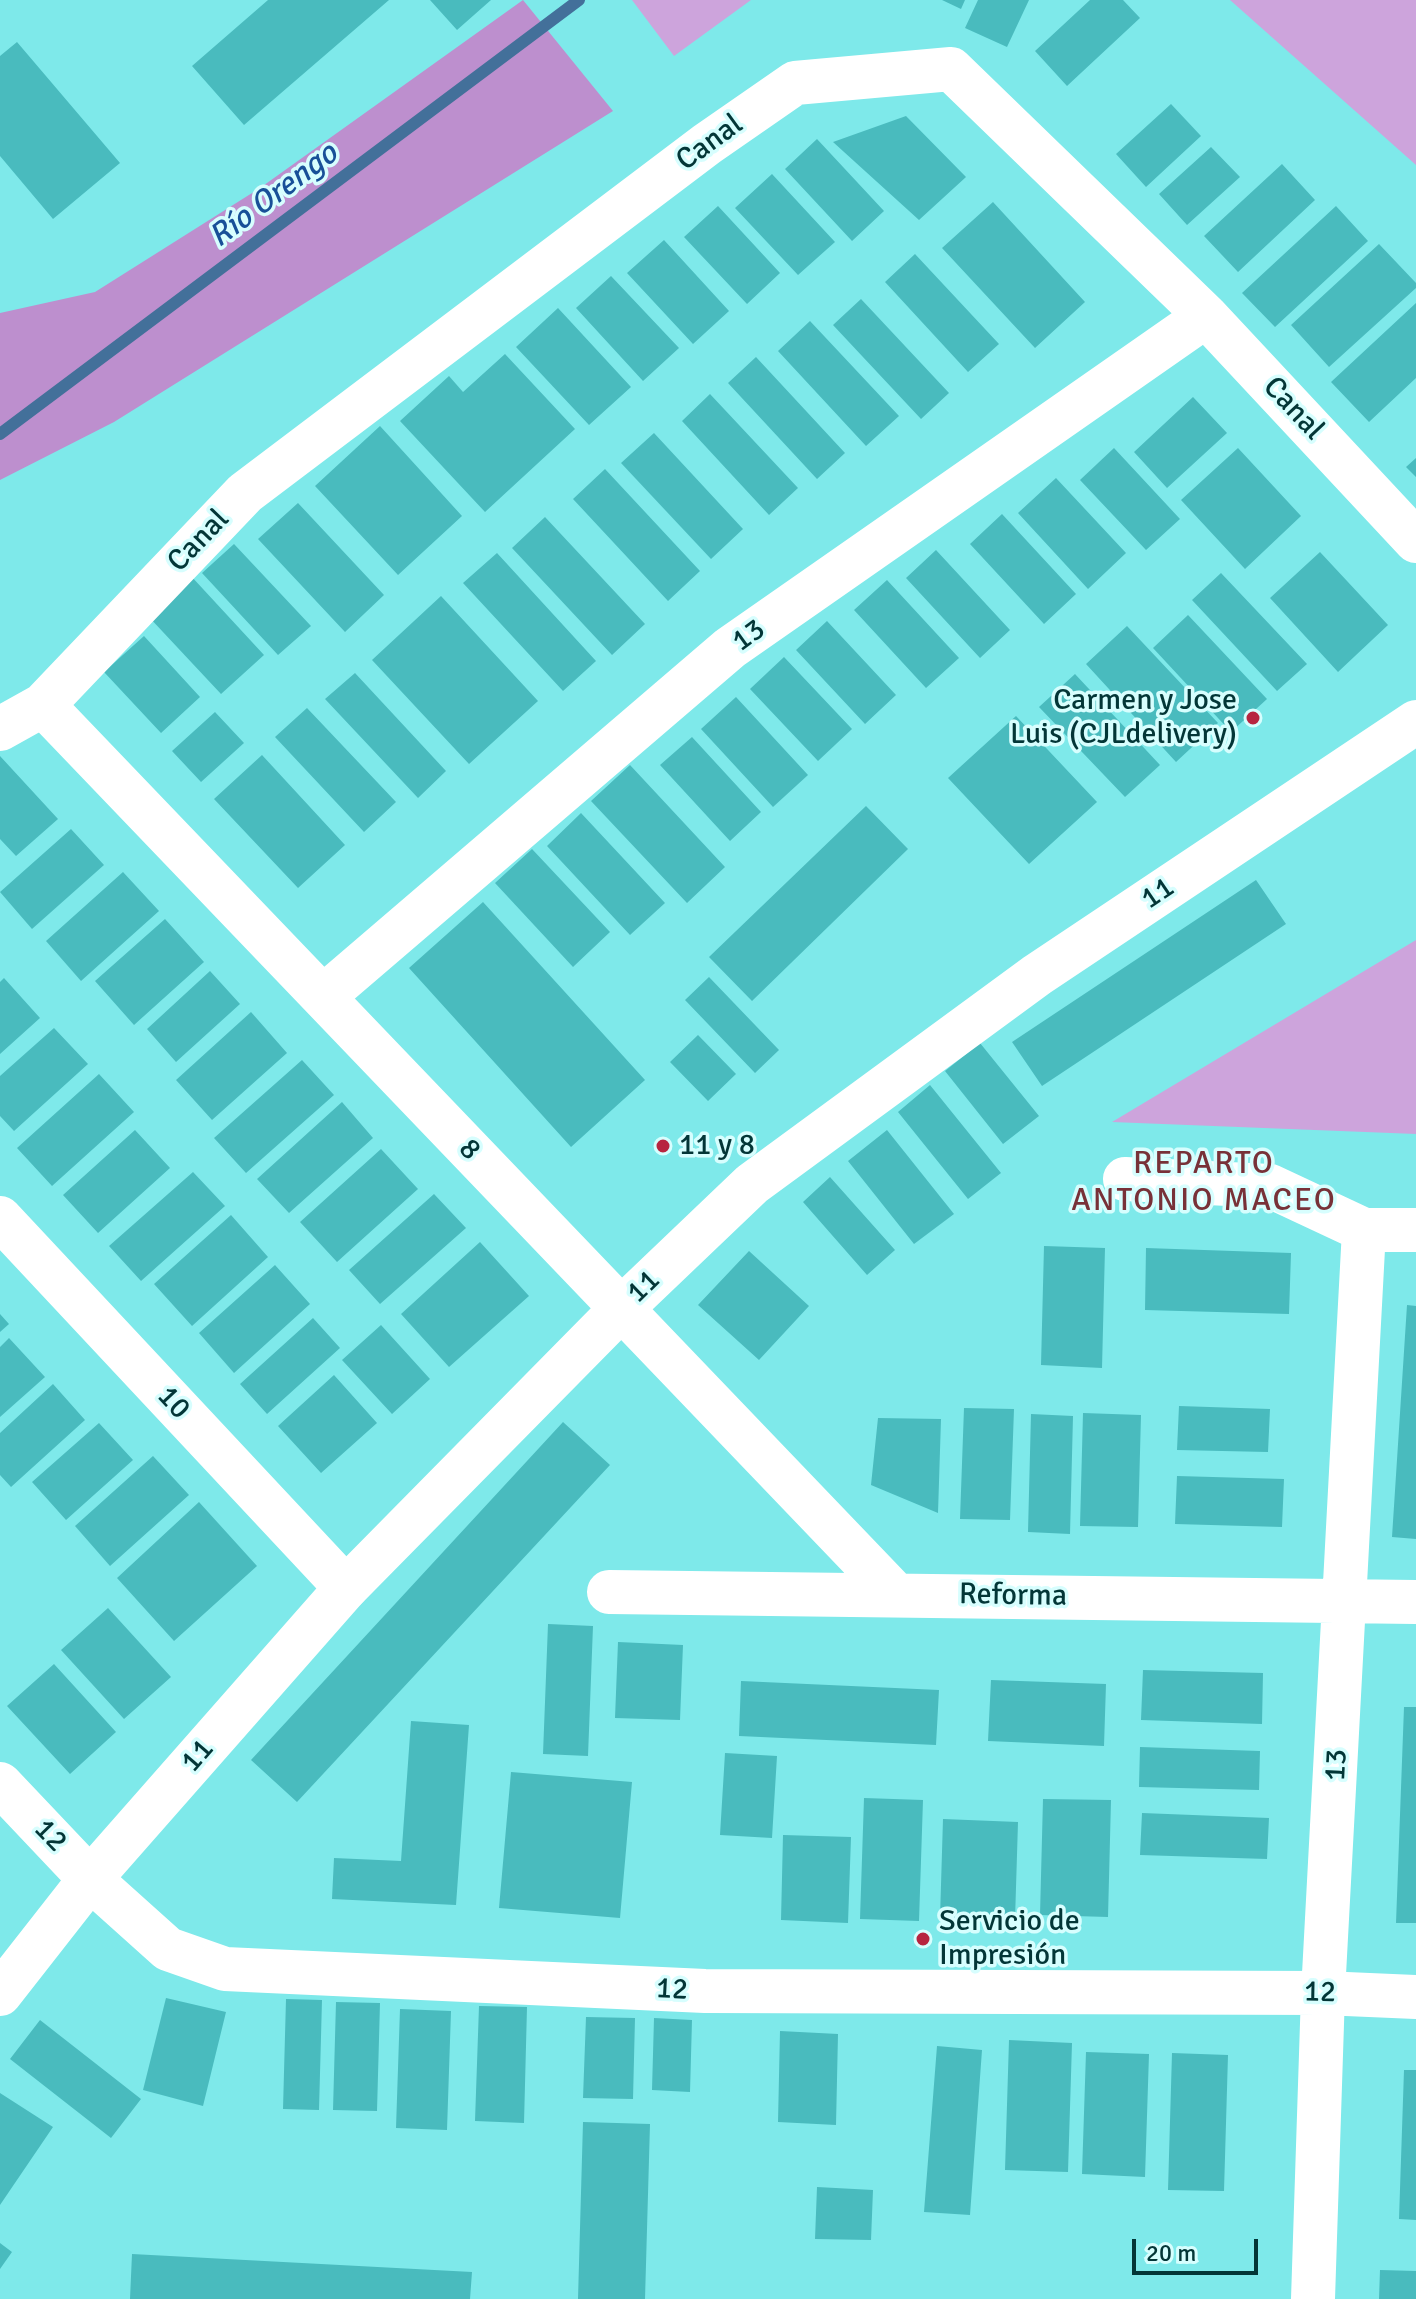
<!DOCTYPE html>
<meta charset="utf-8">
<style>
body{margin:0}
#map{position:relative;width:1416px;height:2299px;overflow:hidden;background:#7ee9ea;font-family:Signika,sans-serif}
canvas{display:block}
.scale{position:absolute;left:1132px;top:2239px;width:126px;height:36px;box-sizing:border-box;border:4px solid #033637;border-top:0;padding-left:10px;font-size:24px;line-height:28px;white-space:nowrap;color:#033637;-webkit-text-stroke:6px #d7fefe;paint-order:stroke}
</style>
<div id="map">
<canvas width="1416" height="2299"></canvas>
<div class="scale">20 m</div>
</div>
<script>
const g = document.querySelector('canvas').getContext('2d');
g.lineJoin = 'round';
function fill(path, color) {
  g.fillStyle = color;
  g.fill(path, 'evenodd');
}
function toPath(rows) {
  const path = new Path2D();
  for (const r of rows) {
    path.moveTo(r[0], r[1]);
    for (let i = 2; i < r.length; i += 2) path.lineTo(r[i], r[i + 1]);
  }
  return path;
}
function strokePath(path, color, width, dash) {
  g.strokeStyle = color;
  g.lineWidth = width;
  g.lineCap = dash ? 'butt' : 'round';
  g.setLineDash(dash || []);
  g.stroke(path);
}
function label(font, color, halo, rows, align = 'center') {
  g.font = font + ' Signika,sans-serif';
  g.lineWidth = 7;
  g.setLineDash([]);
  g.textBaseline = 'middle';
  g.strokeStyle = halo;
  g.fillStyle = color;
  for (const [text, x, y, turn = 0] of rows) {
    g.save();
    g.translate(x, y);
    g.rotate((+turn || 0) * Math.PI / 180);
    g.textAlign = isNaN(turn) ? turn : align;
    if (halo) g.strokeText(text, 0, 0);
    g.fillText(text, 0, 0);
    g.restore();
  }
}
fill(toPath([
 [632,0,751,0,674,56],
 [1230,0,1416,0,1416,165],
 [1416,940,1416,1134,1112,1122]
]), '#cda4dc');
fill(toPath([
 [523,0,613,111,114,422,0,480,0,313,95,292,260,188]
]), '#bd8fce');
strokePath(toPath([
 [0,434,579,0]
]), '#43709a', 12);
fill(toPath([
 [268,0,389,0,244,125,192,66],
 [430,0,491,0,457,30],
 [942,0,965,0,961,9],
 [978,0,1029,0,1007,47,965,28],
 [1090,0,1123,0,1140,18,1067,86,1035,51],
 [17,42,120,163,53,219,0,156,0,56],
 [1171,104,1201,136,1146,187,1116,154],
 [906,116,966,177,919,220,833,142],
 [817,139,884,211,852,241,785,169],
 [1211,147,1240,177,1187,225,1159,194],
 [1282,164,1315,200,1238,272,1204,236],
 [772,174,835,242,798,275,735,208],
 [993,202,1085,302,1035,348,942,248],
 [718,206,780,273,747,304,684,237],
 [1336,206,1368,241,1275,327,1242,293],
 [664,240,729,311,693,344,627,273],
 [1379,244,1416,283,1416,288,1329,367,1291,325],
 [915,254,999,344,968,372,885,282],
 [611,276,679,348,643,381,576,308],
 [861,299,949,393,921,419,833,325],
 [1416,303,1416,378,1369,422,1331,382],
 [558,308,631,387,589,425,516,347],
 [810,321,899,416,866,446,778,351],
 [505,354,575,429,485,512,400,421,449,376,463,392],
 [756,357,845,453,817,479,728,383],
 [710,394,798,488,769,515,682,421],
 [1193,397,1227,433,1167,488,1134,452],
 [380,426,462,516,398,575,315,486],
 [654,433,743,529,711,559,621,463],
 [1114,448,1180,519,1146,550,1080,480],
 [1238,448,1301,516,1245,569,1181,500],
 [1416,458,1416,477,1406,467],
 [605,469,700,571,668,601,573,499],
 [1056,478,1126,553,1088,589,1018,513],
 [298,503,384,595,345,632,258,539],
 [1002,514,1076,594,1044,624,970,544],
 [545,517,645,624,612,655,512,548],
 [234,544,311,626,278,655,202,573],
 [936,550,1010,630,980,658,906,578],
 [1320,552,1388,625,1338,672,1270,598],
 [497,553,596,661,563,691,463,583],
 [1221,573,1307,664,1277,691,1192,600],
 [191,576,264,655,221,694,148,616],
 [887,580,959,658,926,688,854,610],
 [441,596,538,701,469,764,372,660],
 [1188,615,1267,699,1231,732,1153,648],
 [827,621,896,695,865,724,796,650],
 [1127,626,1218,723,1176,762,1086,664],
 [144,636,200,697,161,733,104,672],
 [784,657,852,729,818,761,750,689],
 [355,673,446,771,418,798,325,699],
 [1075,674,1160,765,1125,797,1039,707],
 [736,697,808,775,773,807,701,729],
 [307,708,396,802,364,832,275,737],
 [215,712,244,743,201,782,172,751],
 [1016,716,1097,802,1029,864,948,778],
 [692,737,761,812,730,841,660,765],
 [262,755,345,845,298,888,214,799],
 [0,756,58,819,16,856,0,839],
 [630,765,725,867,687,903,591,801],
 [866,806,908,849,752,1001,709,957],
 [581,813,665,903,630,935,547,846],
 [71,829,104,865,32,929,0,892],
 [532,849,610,932,573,967,495,883],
 [123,872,159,911,81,981,46,941],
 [1256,880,1286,924,1042,1086,1012,1042],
 [483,902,645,1080,571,1147,409,968],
 [165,919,204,962,134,1025,95,981],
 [210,971,240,1004,176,1062,147,1029],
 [709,977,779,1050,755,1073,685,1000],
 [4,978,40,1018,0,1054,0,982],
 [251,1012,287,1053,212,1120,176,1080],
 [54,1028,88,1064,14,1131,0,1116,0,1076],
 [698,1035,736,1074,708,1101,670,1062],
 [980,1043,1039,1116,1003,1144,945,1071],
 [302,1060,334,1095,246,1173,214,1138],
 [99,1074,134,1112,52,1186,17,1148],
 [930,1085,1001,1173,968,1199,898,1112],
 [342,1102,373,1138,289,1213,257,1179],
 [135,1130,170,1168,98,1233,63,1195],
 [887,1130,954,1214,914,1244,848,1161],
 [381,1149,418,1189,337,1262,300,1222],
 [193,1172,225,1206,141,1281,109,1246],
 [830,1177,895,1250,867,1275,803,1202],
 [434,1194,466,1228,380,1304,349,1270],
 [231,1215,268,1257,192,1326,154,1284],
 [480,1242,529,1296,449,1367,401,1314],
 [1044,1246,1105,1248,1102,1368,1041,1365],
 [1146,1248,1291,1253,1289,1314,1145,1310],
 [749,1251,809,1306,759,1360,698,1305],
 [275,1265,310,1304,234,1373,199,1333],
 [1407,1305,1416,1306,1416,1539,1392,1537],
 [0,1314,9,1324,0,1332],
 [313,1318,340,1348,267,1414,240,1384],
 [381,1325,430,1379,392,1414,342,1360],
 [9,1338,45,1377,0,1417,0,1347],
 [334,1375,377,1423,321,1473,278,1426],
 [53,1384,85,1420,11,1487,0,1475,0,1433],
 [1179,1406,1270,1409,1268,1452,1177,1450],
 [964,1408,1014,1409,1010,1520,960,1519],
 [1083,1413,1141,1415,1138,1527,1080,1526],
 [1031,1414,1073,1416,1070,1534,1028,1532],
 [878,1418,941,1419,938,1513,871,1485],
 [563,1422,610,1465,297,1802,251,1760],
 [99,1423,133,1460,66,1520,32,1482],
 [153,1456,189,1495,110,1566,75,1526],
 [1177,1476,1284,1479,1282,1527,1175,1524],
 [199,1502,257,1566,174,1641,117,1578],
 [108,1608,171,1677,124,1719,61,1650],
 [548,1624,593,1626,588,1756,543,1754],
 [618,1642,683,1645,680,1720,615,1718],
 [54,1664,116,1732,70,1774,7,1706],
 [1143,1670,1263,1673,1262,1724,1141,1720],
 [991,1680,1106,1684,1104,1746,988,1741],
 [741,1681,939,1690,936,1745,739,1736],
 [1404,1707,1416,1707,1416,1923,1396,1923],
 [411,1721,469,1725,456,1905,332,1899,334,1858,401,1861],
 [1140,1747,1260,1751,1259,1790,1139,1787],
 [725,1753,777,1756,772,1838,720,1835],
 [511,1772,632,1782,620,1918,499,1908],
 [864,1798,923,1800,919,1921,860,1919],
 [1043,1799,1111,1800,1108,1917,1040,1915],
 [1142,1813,1269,1818,1267,1859,1140,1855],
 [943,1819,1018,1822,1015,1920,940,1918],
 [783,1835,851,1837,848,1923,781,1920],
 [166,1998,226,2012,203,2106,143,2090],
 [286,1999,322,2000,319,2110,283,2109],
 [336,2002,380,2003,377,2111,333,2110],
 [479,2006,527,2007,524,2123,475,2121],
 [400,2009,451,2011,447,2130,396,2128],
 [586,2017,635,2018,633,2099,583,2098],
 [654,2018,692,2020,690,2092,652,2090],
 [40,2020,141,2099,111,2138,10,2059],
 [780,2031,838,2034,836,2125,778,2122],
 [1009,2040,1072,2043,1068,2172,1005,2170],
 [937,2046,982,2050,970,2215,924,2212],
 [1086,2052,1149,2054,1145,2177,1082,2174],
 [1172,2053,1228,2055,1224,2191,1168,2190],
 [1404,2070,1416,2070,1416,2220,1399,2219],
 [0,2093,53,2127,0,2205],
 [583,2122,650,2124,645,2299,578,2299],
 [817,2187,873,2190,871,2240,815,2239],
 [0,2243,12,2252,0,2269],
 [132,2254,472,2272,470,2299,130,2299],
 [1380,2270,1416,2271,1416,2299,1379,2299]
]), '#49bbbe');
strokePath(toPath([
 [43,705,896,1595],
 [0,729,43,705,245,493,707,144,795,83,951,69,1206,316,1416,541],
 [324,996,730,648,1206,316],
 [1125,1179,1270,1186,1364,1230,1416,1230],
 [0,1218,346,1588],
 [609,1592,1416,1602],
 [0,1784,90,1879,168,1949,225,1969,705,1991,1323,1993,1416,1997],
 [1313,2299,1323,1993,1364,1230]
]), '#fff', 44);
strokePath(toPath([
 [0,1994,90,1879,346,1588,620,1310,752,1184,1037,975,1416,722]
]), '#fff', 44);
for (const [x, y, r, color] of [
 [1253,718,8,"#b72540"],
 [663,1146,8,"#b72540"],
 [923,1939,8,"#b72540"]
]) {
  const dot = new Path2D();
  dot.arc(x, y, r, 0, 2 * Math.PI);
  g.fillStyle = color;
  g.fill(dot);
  strokePath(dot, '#d7fefe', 3);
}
label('30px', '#033637', '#d7fefe', [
 ["Canal",710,143,-36],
 ["Canal",1293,409,47],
 ["Canal",199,541,-46],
 ["13",749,636,-36],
 ["11",1158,894,-34],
 ["8",469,1150,47],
 ["11",644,1287,-44],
 ["10",173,1403,47],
 ["Reforma",1013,1596,1],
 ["11",198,1756,-49],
 ["13",1337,1765,-87],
 ["12",50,1836,46],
 ["12",672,1990,3],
 ["12",1320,1993,1]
]);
label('30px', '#033637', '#d7fefe', [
 ["Carmen y Jose",1237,701,"right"],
 ["Luis (CJLdelivery)",1237,735,"right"],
 ["11 y 8",679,1146],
 ["Servicio de",939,1922],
 ["Impresión",939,1956]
], 'left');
label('italic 32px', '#185098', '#d7fefe', [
 ["Río Orengo",274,196,-37]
]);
g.letterSpacing = '2px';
label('32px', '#783138', '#d7fefe', [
 ["REPARTO",1204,1165],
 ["ANTONIO MACEO",1204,1202]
]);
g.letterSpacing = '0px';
</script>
